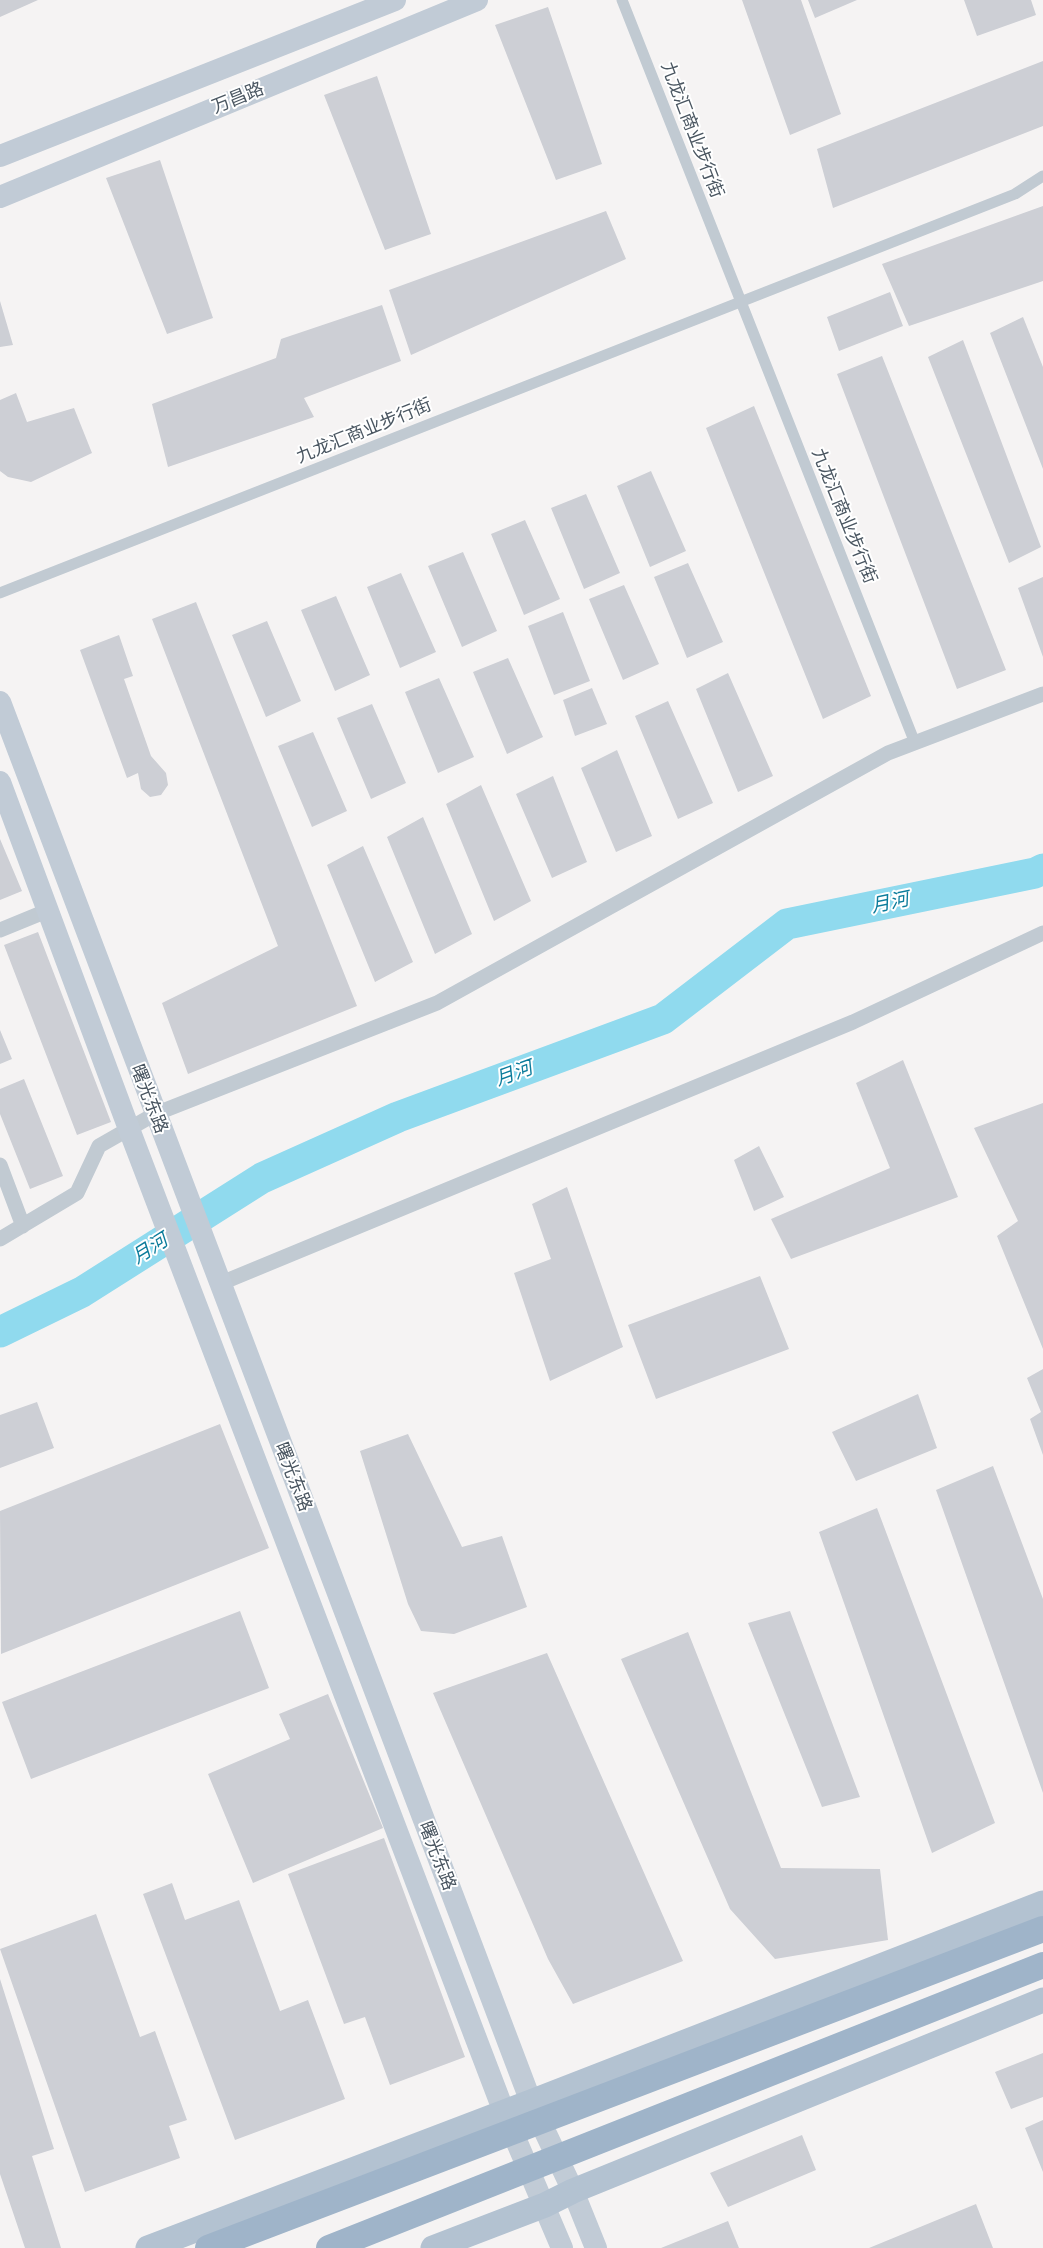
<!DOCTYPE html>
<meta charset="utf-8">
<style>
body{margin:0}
canvas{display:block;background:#f5f3f3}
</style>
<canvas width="1043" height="2248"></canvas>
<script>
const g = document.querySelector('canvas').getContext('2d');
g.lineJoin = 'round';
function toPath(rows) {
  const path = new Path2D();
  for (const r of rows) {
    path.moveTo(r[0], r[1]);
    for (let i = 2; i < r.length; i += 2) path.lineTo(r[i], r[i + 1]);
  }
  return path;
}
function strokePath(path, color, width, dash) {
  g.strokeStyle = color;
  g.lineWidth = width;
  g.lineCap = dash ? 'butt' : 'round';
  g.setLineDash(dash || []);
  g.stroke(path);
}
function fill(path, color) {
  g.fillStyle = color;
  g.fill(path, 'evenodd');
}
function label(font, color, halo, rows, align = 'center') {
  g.font = font + ' Inter,"Noto Sans SC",sans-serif';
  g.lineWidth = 4;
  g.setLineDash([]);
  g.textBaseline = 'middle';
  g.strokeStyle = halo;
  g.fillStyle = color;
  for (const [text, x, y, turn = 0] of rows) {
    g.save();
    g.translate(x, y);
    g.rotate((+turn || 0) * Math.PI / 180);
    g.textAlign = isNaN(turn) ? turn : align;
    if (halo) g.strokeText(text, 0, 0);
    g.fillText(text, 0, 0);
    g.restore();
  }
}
strokePath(toPath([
 [0,1332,82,1292,262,1178,398,1117,663,1019,787,924,1035,873,1043,869]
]), '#90daee', 31);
fill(toPath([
 [0,0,38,0,0,17],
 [742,0,801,0,841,114,790,135],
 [808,0,857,0,815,18],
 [964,0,1031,0,1036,15,977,36],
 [548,7,602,164,556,180,495,25],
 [1043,61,1043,126,833,208,817,149],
 [377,76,431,234,385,250,324,95],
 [160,160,213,318,167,334,106,178],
 [1043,206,1043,281,909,326,882,264],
 [606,211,626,259,411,355,389,290],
 [890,292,903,326,839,351,827,317],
 [0,301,13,345,0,347],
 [382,305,401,361,304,398,314,417,168,467,152,404,276,358,281,339],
 [1023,317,1043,367,1043,469,990,333],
 [963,340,1041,547,1009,563,928,357],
 [882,356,1006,670,957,689,837,374],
 [16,393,27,422,74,408,92,453,31,482,8,477,0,471,0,400],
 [754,406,871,696,823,719,706,428],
 [651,471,686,551,650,567,617,486],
 [586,494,620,573,584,589,551,508],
 [525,520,560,599,524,615,491,534],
 [463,552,497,631,462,647,428,566],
 [688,563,723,642,687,658,654,577],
 [401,573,436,652,400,668,367,587],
 [1043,577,1043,657,1018,588],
 [624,585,659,664,623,680,589,599],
 [336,596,370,675,335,691,301,610],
 [196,602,357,1006,188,1074,162,1003,278,946,152,619],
 [563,612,590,681,554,695,528,626],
 [267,621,301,701,266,717,232,635],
 [119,635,133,676,124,679,151,756,166,773,168,785,161,795,150,797,141,789,138,773,127,778,80,650],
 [508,658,543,737,507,754,473,672],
 [728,673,773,776,738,792,696,689],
 [439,678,474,757,438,773,405,692],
 [592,688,607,724,575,736,563,700],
 [668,701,713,803,678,819,635,716],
 [372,704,406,783,371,799,337,718],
 [313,732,347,811,312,827,278,746],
 [617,750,652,836,616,852,581,768],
 [553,776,587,862,552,878,516,794],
 [481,785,531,901,494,921,446,804],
 [423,817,472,934,435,954,387,837],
 [0,839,22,891,0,900],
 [363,846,413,962,375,982,327,865],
 [38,932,111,1122,77,1135,4,945],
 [0,1030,12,1059,0,1064],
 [903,1060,958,1197,791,1259,771,1219,890,1168,856,1083],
 [24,1079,63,1176,30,1189,0,1114,0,1089],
 [1043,1103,1043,1349,997,1236,1018,1221,974,1128],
 [759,1146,784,1197,754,1211,734,1160],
 [567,1187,623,1347,550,1381,514,1273,551,1259,532,1204],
 [760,1276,789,1349,656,1399,628,1325],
 [1043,1369,1043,1455,1030,1419,1041,1412,1027,1378],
 [918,1394,937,1448,856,1481,832,1432],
 [37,1402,54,1448,0,1468,0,1415],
 [220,1424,269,1548,1,1654,0,1511],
 [408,1434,462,1547,502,1536,527,1607,454,1634,421,1631,408,1604,360,1451],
 [993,1466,1043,1599,1043,1793,936,1490],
 [877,1508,995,1823,932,1853,819,1532],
 [240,1611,269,1688,31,1779,2,1702],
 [790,1611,860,1797,822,1807,748,1623],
 [688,1632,781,1868,880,1869,888,1940,775,1959,730,1909,621,1659],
 [547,1653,683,1961,573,2004,548,1959,433,1693],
 [328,1694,383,1828,253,1883,208,1774,290,1739,279,1714],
 [384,1838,465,2057,390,2085,365,2017,344,2024,288,1874],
 [172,1883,185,1920,239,1900,280,2011,308,2000,345,2099,235,2140,143,1894],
 [96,1914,140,2037,155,2031,187,2120,169,2126,180,2158,85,2192,0,1949],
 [0,1979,54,2149,32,2156,61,2248,25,2248,0,2174],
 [1043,2053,1043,2097,1011,2109,995,2072],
 [1043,2120,1043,2172,1025,2128],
 [802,2135,816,2170,728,2207,710,2173],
 [976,2204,993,2248,869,2248],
 [728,2221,739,2248,661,2248]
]), '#cdcfd5');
strokePath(toPath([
 [622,0,915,743],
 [0,593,1015,194,1043,176]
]), '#c1cad2', 11);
strokePath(toPath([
 [0,930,49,910],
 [0,1165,23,1226],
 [0,1239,77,1193,99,1146,155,1114,437,1003,888,753,1043,694],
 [219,1284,853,1022,1043,933]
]), '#c1cad2', 15);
strokePath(toPath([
 [0,156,395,0],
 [0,197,477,0],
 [0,702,531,2102,573,2191,596,2248],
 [0,782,129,1129,504,2112,562,2248]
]), '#c1cbd6', 22);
strokePath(toPath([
 [148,2248,531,2102,1043,1903],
 [433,2248,545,2205,573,2191,1043,2000]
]), '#b3c2d1', 25);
strokePath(toPath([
 [208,2248,1043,1929],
 [329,2248,1043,1965]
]), '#9fb4c9', 26);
label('18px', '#4a5661', '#fff', [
 ["万昌路",238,98,-22],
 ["九龙汇商业步行街",692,130,69],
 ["九龙汇商业步行街",364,431,-22],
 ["九龙汇商业步行街",844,516,68],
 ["曙光东路",149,1099,69],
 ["曙光东路",293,1477,69],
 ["曙光东路",437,1856,69]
]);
label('italic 19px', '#0c7c9b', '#fff', [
 ["月河",890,903,-12],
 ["月河",514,1074,-20],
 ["月河",150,1249,-32]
]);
</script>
